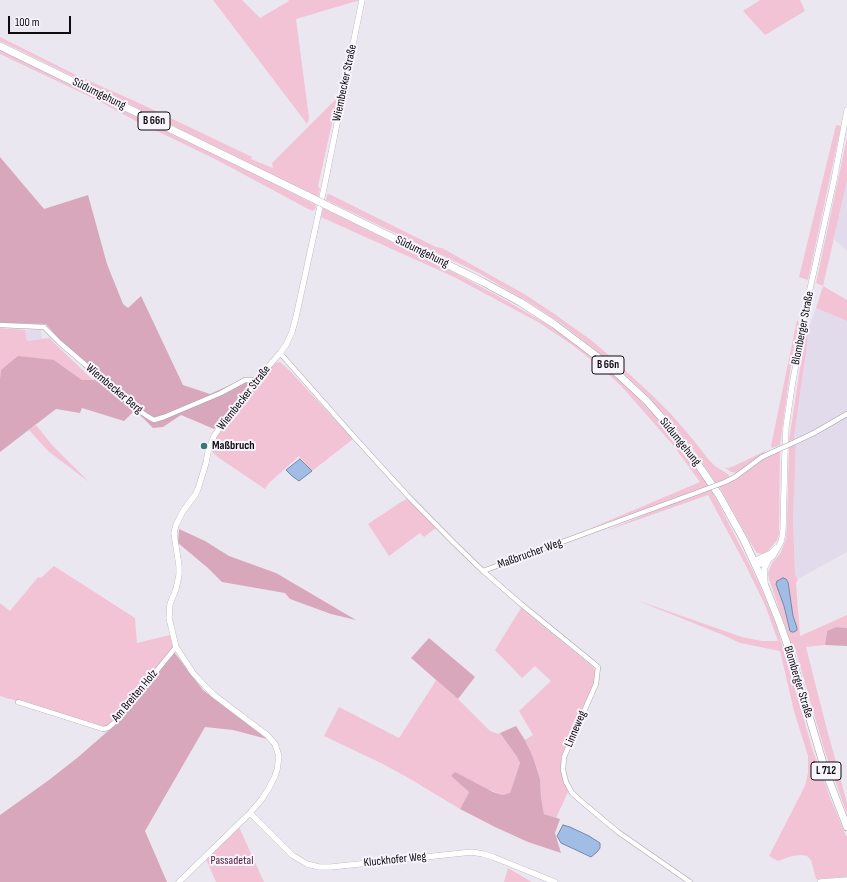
<!DOCTYPE html>
<meta charset="utf-8">
<style>
body{margin:0}
#map{position:relative;width:847px;height:882px;overflow:hidden;background:#ebe7f0;font-family:"Sofia Sans Condensed",sans-serif}
canvas{display:block}
.scale{position:absolute;left:8px;top:16px;width:63px;height:18px;box-sizing:border-box;border:2px solid #0d0c0f;border-top:0;padding-left:5px;font-size:12px;line-height:14px;white-space:nowrap;color:#0d0c0f;-webkit-text-stroke:3px #f8f4fd;paint-order:stroke}
</style>
<div id="map">
<canvas width="847" height="882"></canvas>
<div class="scale">100 m</div>
</div>
<script>
const g = document.querySelector('canvas').getContext('2d');
g.lineJoin = 'round';
function fill(path, color) {
  g.fillStyle = color;
  g.fill(path, 'evenodd');
}
function toPath(rows) {
  const path = new Path2D();
  for (const r of rows) {
    path.moveTo(r[0], r[1]);
    for (let i = 2; i < r.length; i += 2) path.lineTo(r[i], r[i + 1]);
  }
  return path;
}
function strokePath(path, color, width, dash) {
  g.strokeStyle = color;
  g.lineWidth = width;
  g.lineCap = dash ? 'butt' : 'round';
  g.setLineDash(dash || []);
  g.stroke(path);
}
function label(font, color, halo, rows, align = 'center') {
  g.font = font + ' "Sofia Sans Condensed",sans-serif';
  g.lineWidth = 4;
  g.setLineDash([]);
  g.textBaseline = 'middle';
  g.strokeStyle = halo;
  g.fillStyle = color;
  for (const [text, x, y, turn = 0] of rows) {
    g.save();
    g.translate(x, y);
    g.rotate((+turn || 0) * Math.PI / 180);
    g.textAlign = isNaN(turn) ? turn : align;
    if (halo) g.strokeText(text, 0, 0);
    g.fillText(text, 0, 0);
    g.restore();
  }
}
fill(toPath([
 [847,181,847,251,834,239],
 [816,308,847,321,847,552,798,579,795,575,794,540,793,517,796,444,794,439,807,345,808,330],
 [41,329,42,339,27,341,25,330]
]), '#e2dbeb');
fill(toPath([
 [213,0,242,0,260,18,289,1,288,0,360,0,296,19,309,118,307,124],
 [760,0,800,0,805,11,765,35,743,11],
 [0,37,78,76,139,103,252,157,251,159,273,168,272,163,335,100,337,101,318,186,320,189,318,197,13,47,0,41],
 [0,50,136,117,267,180,316,205,315,209,313,211,308,209,217,160,134,120,97,100,0,54],
 [836,125,841,126,808,280,799,277],
 [847,138,847,181,823,286,847,300,847,321,816,308,823,286,816,283],
 [329,194,436,247,442,248,526,295,553,313,591,340,612,358,654,397,671,414,690,436,709,460,715,466,729,475,729,477,728,478,716,483,693,449,666,416,647,395,617,367,562,324,530,303,477,272,326,200,327,195],
 [323,208,457,274,498,296,545,323,577,345,605,367,636,396,655,416,674,439,709,486,589,529,700,482,673,445,623,388,603,369,571,344,538,322,454,277,321,217],
 [797,320,799,323,792,357,780,445,772,448,771,446],
 [0,328,25,330,27,341,49,338,93,380,82,380,54,360,1,370,0,379],
 [806,328,808,330,807,345,795,431,794,439,789,441],
 [280,362,289,370,353,439,348,443,312,471,299,456,269,483,265,489,219,458,212,452,213,443,220,431,274,363],
 [36,425,52,445,89,482,48,451,29,430],
 [796,444,793,517,795,575,798,579,796,583,800,636,847,615,847,628,836,627,827,631,825,645,806,647,825,722,847,803,847,814,825,752,796,652,790,641,769,579,768,573,772,563,780,554,786,539,787,523,789,447],
 [766,449,764,453,761,456,736,473,731,472,724,467,728,468,734,466,763,452],
 [780,451,779,534,777,540,768,551,762,554,757,553,753,547,719,486,728,483,740,476,762,460],
 [711,489,749,563,760,586,777,627,813,751,831,800,846,836,847,836,847,877,816,879,811,860,807,856,801,855,792,856,778,861,769,856,805,786,808,773,808,756,794,711,780,651,740,643,723,635,636,600,742,637,762,641,778,641,765,605,745,564,708,495,606,531,646,514],
 [407,499,436,528,424,537,420,533,389,556,368,524,401,502],
 [54,566,135,618,137,643,170,635,173,647,172,650,108,726,104,727,0,696,0,603,10,611,38,577,41,578],
 [521,608,593,667,596,671,595,679,592,691,562,757,561,768,563,780,568,792,556,818,544,814,541,797,540,779,533,757,525,740,533,735,519,711,551,681,535,666,522,678,495,650],
 [436,680,458,699,490,731,498,734,500,733,517,757,520,763,510,794,503,795,451,776,469,792,460,809,412,780,383,764,324,736,339,707,399,738,430,690],
 [239,827,264,882,216,882,206,859],
 [508,868,532,882,504,882]
]), '#f2c3d5');
fill(toPath([
 [0,157,44,209,88,195,107,264,123,304,128,308,141,296,183,385,210,394,246,378,250,381,246,389,214,429,181,415,163,427,153,428,135,410,124,421,82,408,80,413,56,409,0,452,0,379,1,370,18,356,54,360,82,380,95,380,46,324,0,323],
 [179,529,205,541,229,556,276,573,356,620,331,614,290,599,285,593,222,582,208,568,178,543],
 [836,627,847,628,847,646,825,645,827,631],
 [429,638,475,677,458,699,411,658],
 [174,652,203,690,267,739,233,730,205,727,145,831,167,882,0,882,0,815,49,780,77,758,115,725],
 [516,726,525,740,533,757,540,779,541,797,544,814,560,819,555,833,561,853,528,842,495,827,460,809,469,792,451,776,455,772,493,792,503,795,510,793,520,763,517,757,500,733]
]), '#d9a7bb');
const water = toPath([
 [300,459,312,471,299,481,292,476,286,470,300,459],
 [783,578,786,579,788,582,793,616,797,628,797,630,794,632,792,632,790,631,784,606,776,584,777,581,783,578],
 [563,825,570,827,589,836,600,843,600,848,597,852,591,857,561,843,557,836,563,825]
]);
fill(water, '#a2bde5');
strokePath(water, '#7588a5', 1);
const minor = toPath([
 [0,325,44,327,60,343,137,409,147,416,154,420,164,417,221,393,245,380,252,380,256,381],
 [280,353,356,439,407,495,453,542,483,571,521,604,592,662,598,667,596,684,564,757,563,770,566,782,572,793,582,802,618,832,690,882],
 [795,442,814,433,847,414],
 [725,482,735,477,762,457,775,451],
 [483,571,701,491],
 [18,702,103,729,108,728,115,722,176,647]
]);
const tertiary = toPath([
 [754,561,771,553,776,548],
 [756,566,765,562,773,556,781,542,782,537,783,530,785,452,786,427,792,386,808,298,834,180,847,110],
 [765,583,764,569,768,561],
 [250,813,292,855,307,864,319,867,331,867,472,852,483,854,493,857,555,882],
 [179,882,250,813,262,799,269,788,275,776,277,770,279,756,275,744,267,735,214,695,205,686,193,673,176,647,169,618,170,604,176,589,179,575,179,566,175,540,174,533,176,525,183,511,195,495,198,489,206,463,208,452,214,436,231,412,256,381,280,353,286,345,292,332,296,317,324,188,362,0],
 [820,882,847,880]
]);
const primary = toPath([
 [0,46,308,196],
 [332,208,483,282,520,302,554,324,607,364,647,401,668,425,695,460,719,495,744,540,765,586,779,621,791,655,825,770,847,827]
]);
strokePath(minor, '#a7a3ac', 5.5);
strokePath(tertiary, '#a7a3ac', 6);
strokePath(primary, '#a7a3ac', 8);
strokePath(minor, '#fff', 4.5);
strokePath(tertiary, '#fff', 5.5);
strokePath(primary, '#fff', 7);
const minorBridge = toPath([
 [775,451,795,442],
 [701,491,725,482]
]);
const primaryBridge = toPath([
 [308,196,332,208]
]);
strokePath(minorBridge, '#a7a3ac', 5.5, []);
strokePath(primaryBridge, '#a7a3ac', 8, []);
strokePath(minorBridge, '#fff', 4.5);
strokePath(primaryBridge, '#fff', 7);
for (const [x, y, r, color] of [
 [204,446,4,"#347b73"]
]) {
  const dot = new Path2D();
  dot.arc(x, y, r, 0, 2 * Math.PI);
  g.fillStyle = color;
  g.fill(dot);
  strokePath(dot, '#f8f4fd', 1.5);
}
for (const [x, y, w] of [
 [154,121,32],
 [608,365,32],
 [826,771,30]
]) {
  const box = new Path2D();
  box.roundRect(x - w / 2, y - 9, w, 18, 3);
  g.fillStyle = '#f8f4fd';
  g.fill(box);
  strokePath(box, '#0d0c0f', 1);
}
label('bold 11px', '#0d0c0f', null, [
 ["B 66n",154,121],
 ["B 66n",608,365],
 ["L 712",826,771]
]);
label('12px', '#0d0c0f', '#f8f4fd', [
 ["Wiembecker Straße",345,83,-78],
 ["Südumgehung",99,94,26],
 ["Südumgehung",422,252,26],
 ["Blomberger Straße",803,328,-79],
 ["Wiembecker Berg",114,389,40],
 ["Wiembecker Straße",244,398,-52],
 ["Südumgehung",680,442,51],
 ["Maßbrucher Weg",530,554,-20],
 ["Blomberger Straße",798,682,73],
 ["Am Breiten Holz",135,696,-50],
 ["Linneweg",576,729,-67],
 ["Kluckhofer Weg",395,860,-6]
]);
label('bold 12px', '#0d0c0f', '#f8f4fd', [
 ["Maßbruch",212,446]
], 'left');
label('12px', '#511633', '#f8f4fd', [
 ["Passadetal",232,861]
]);
</script>
